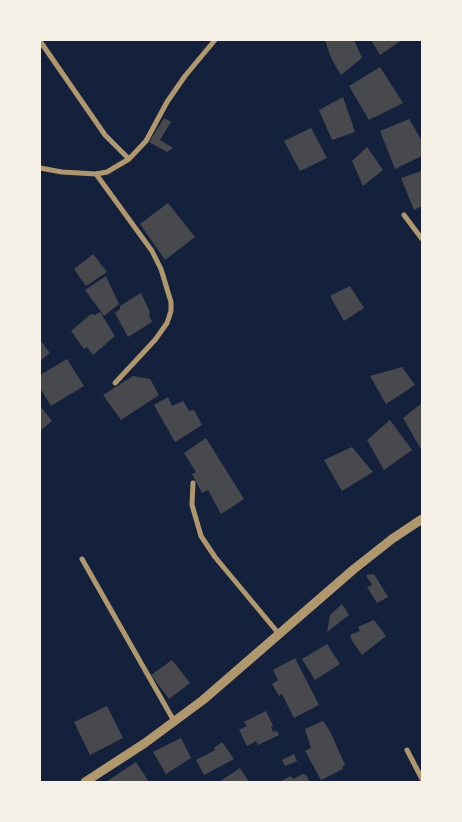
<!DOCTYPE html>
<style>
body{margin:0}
#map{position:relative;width:462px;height:822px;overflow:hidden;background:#14213d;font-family:"PT Serif",serif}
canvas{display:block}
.frame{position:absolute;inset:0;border:41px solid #f6f1e7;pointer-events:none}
</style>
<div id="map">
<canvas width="462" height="822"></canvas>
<div class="frame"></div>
</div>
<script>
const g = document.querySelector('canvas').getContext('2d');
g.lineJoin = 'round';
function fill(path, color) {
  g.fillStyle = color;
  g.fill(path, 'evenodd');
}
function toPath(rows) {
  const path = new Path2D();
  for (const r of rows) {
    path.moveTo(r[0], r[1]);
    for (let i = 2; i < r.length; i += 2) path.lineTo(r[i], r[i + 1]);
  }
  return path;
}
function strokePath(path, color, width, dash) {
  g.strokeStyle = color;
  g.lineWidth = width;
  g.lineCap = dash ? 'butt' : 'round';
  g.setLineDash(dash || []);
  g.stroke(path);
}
fill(toPath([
 [325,40,354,40,362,58,341,75,331,58],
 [371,40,402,40,380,55],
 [380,67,403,103,369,120,349,86],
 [343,97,355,132,332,140,319,110],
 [164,118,171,122,160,140,173,148,167,152,149,142],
 [409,119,422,141,422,156,395,169,380,131],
 [311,128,327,158,300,171,284,141],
 [367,147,383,170,363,186,352,161],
 [422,171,422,206,414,210,401,178],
 [168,203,195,237,165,260,140,224],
 [93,254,107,272,86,286,74,269],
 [106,276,119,304,104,316,85,290],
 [350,286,364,308,344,321,330,296],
 [141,293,150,312,149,315,152,322,128,337,115,313,120,309,120,306],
 [100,312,115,336,93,355,87,347,84,349,71,331,91,314,95,315],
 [40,340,50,353,40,361],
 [67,359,84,386,51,406,40,388,40,375],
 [402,367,415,385,386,404,370,376],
 [133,376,150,379,159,395,121,420,103,395],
 [168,397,172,406,183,401,189,411,194,410,202,425,175,442,154,405],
 [422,403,422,451,403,418],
 [40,406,52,421,40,431],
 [390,420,412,450,384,470,367,440],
 [206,438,244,499,221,514,208,490,202,493,192,474,196,472,184,453],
 [352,447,373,472,342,491,324,460],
 [374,574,388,597,377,603,367,587,372,585,366,575],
 [342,604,349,615,327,632,330,615],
 [374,620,386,636,362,655,352,641,350,635,360,631,358,627],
 [327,644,340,664,315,680,302,659],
 [295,658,319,705,294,718,282,694,279,696,272,684,278,680,273,670],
 [172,660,190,683,169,699,151,675],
 [107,706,123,738,90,755,74,722],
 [266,711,273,726,271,727,273,732,277,731,279,735,258,745,256,741,247,746,239,730,247,726,244,722],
 [323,721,330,731,345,765,342,767,343,769,321,780,305,751,311,748,305,729],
 [181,738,191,758,166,774,153,752],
 [222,742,234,759,204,775,196,760,215,750,214,748],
 [294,754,297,761,285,766,282,760],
 [136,762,149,782,106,782],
 [240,768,249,782,219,782],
 [303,774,306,775,310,782,279,782,291,776,293,779]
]), '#48494c');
strokePath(toPath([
 [40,41,105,135,129,159],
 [40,168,62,172,96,174,107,172,129,159,146,141,167,102,185,76,215,40],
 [96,174,152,251,161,269,171,302,171,311,167,323,155,340,115,383],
 [404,215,422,239],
 [193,483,192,505,201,536,215,557,279,634],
 [82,559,174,721],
 [407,750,422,779]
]), '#b1986c', 5);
strokePath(toPath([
 [85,782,145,743,203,700,354,569,392,539,422,519]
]), '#b1986c', 9);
</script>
